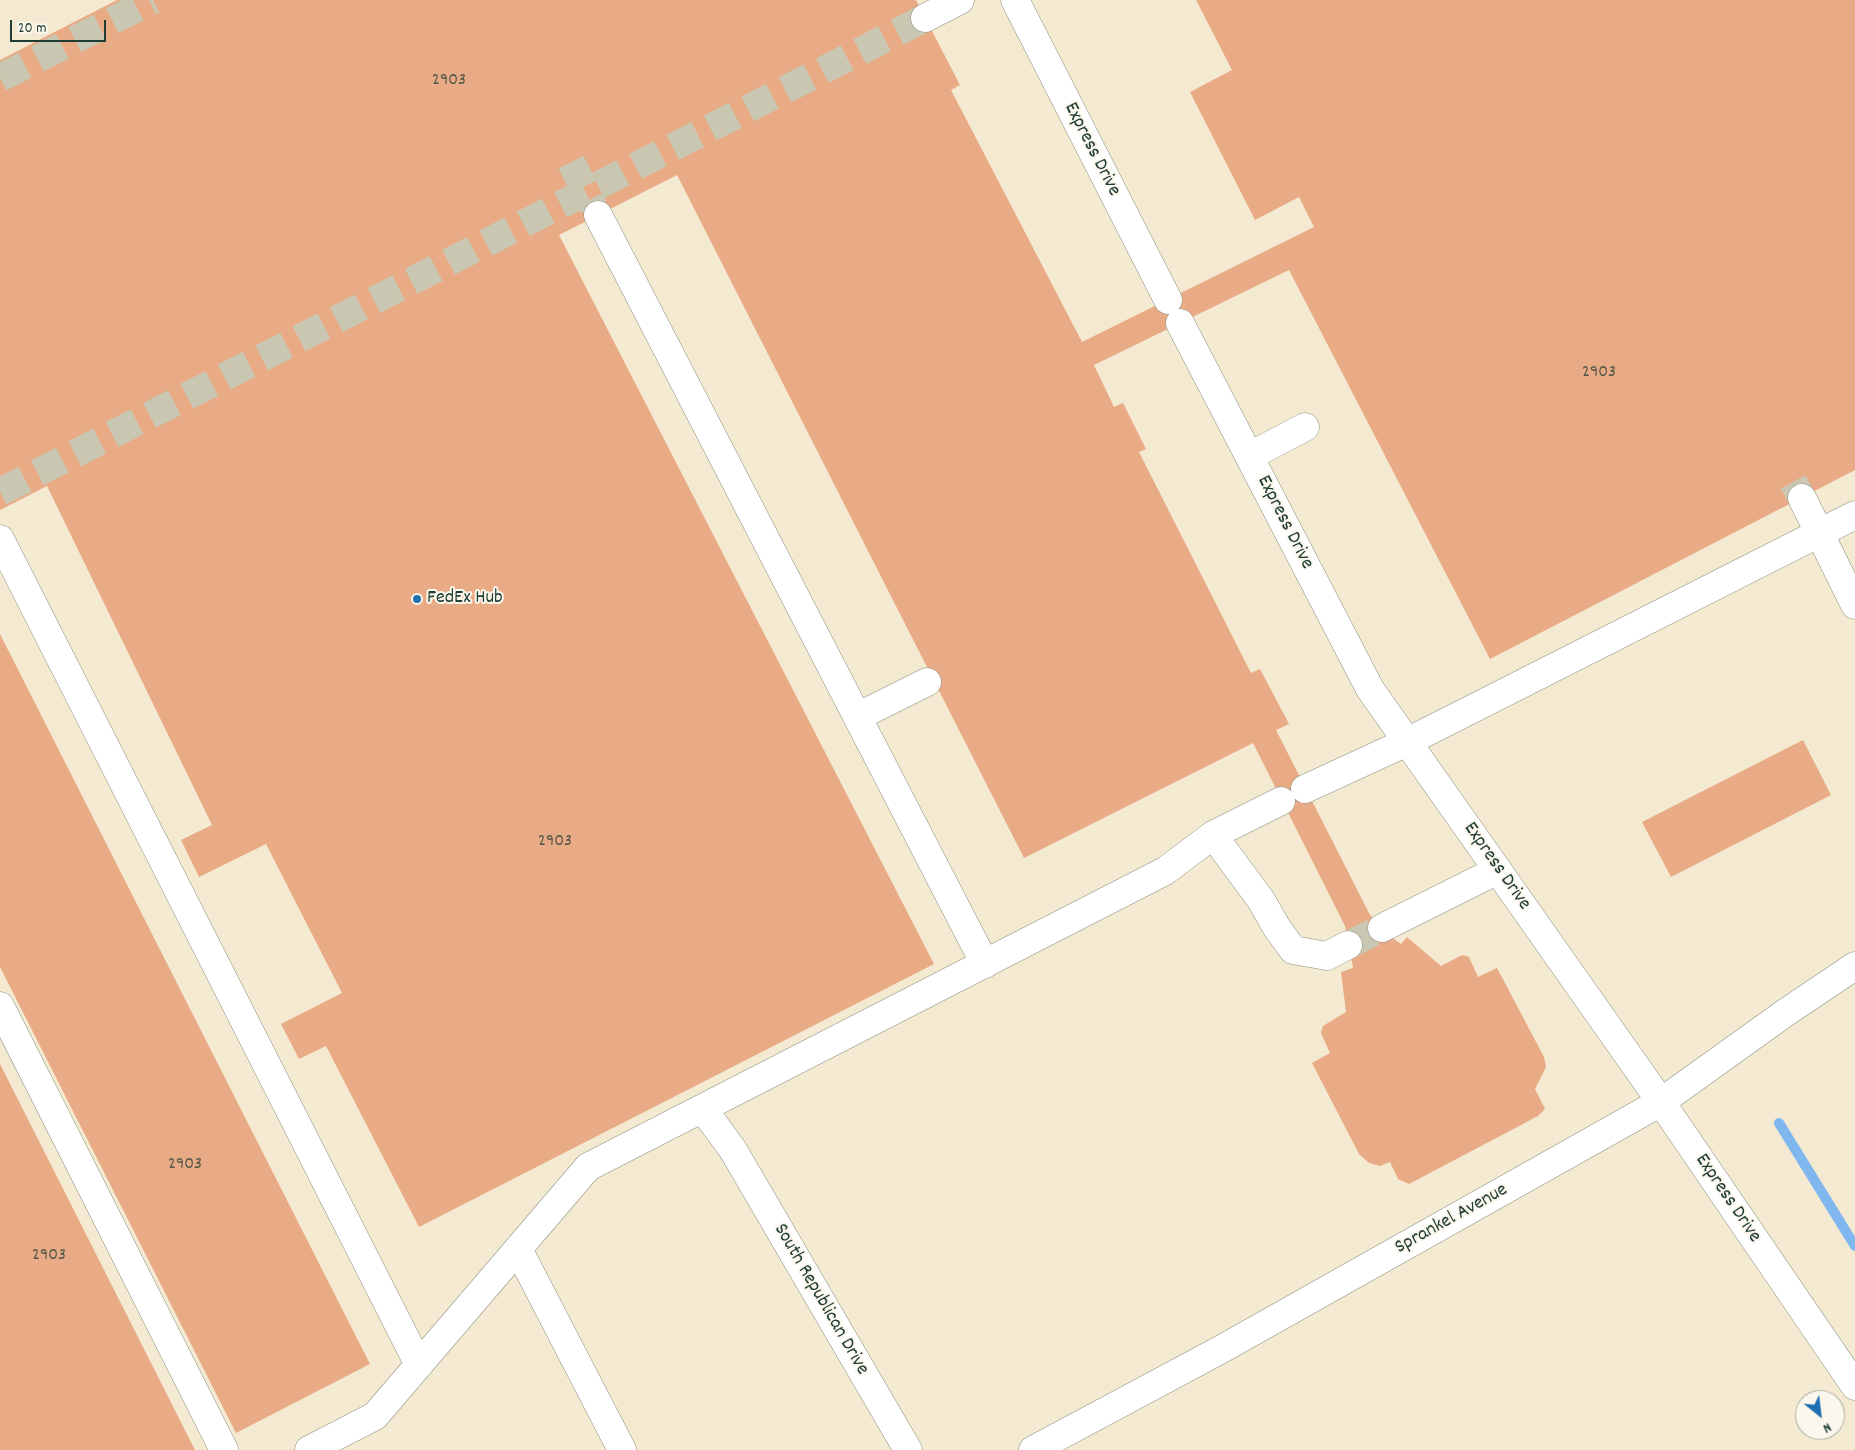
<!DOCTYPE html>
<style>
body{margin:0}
#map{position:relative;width:1855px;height:1450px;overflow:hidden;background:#f4e9d1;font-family:Dekko,sans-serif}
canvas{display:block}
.north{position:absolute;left:1795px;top:1390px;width:50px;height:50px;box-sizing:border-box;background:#fbf7ec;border:1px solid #a3ada2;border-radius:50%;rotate:151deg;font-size:14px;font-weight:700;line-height:20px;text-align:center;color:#1f3d34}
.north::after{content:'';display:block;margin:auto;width:18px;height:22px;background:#1f6fb2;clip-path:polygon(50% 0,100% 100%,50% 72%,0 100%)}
.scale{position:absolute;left:10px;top:20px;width:96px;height:22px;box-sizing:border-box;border:2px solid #1f3d34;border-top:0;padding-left:6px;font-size:15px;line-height:18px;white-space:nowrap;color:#1f3d34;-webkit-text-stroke:4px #fbf7ec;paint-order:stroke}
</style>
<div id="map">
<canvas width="1855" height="1450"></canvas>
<div class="north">N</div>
<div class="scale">20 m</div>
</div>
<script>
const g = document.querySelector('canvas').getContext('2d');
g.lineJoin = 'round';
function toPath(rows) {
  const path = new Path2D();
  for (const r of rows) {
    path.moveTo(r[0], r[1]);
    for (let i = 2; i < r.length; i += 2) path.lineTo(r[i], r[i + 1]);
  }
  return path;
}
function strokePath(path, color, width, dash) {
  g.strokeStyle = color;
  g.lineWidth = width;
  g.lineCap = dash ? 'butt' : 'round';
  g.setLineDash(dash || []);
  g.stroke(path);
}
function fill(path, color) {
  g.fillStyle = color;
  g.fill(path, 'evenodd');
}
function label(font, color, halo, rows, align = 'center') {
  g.font = font + ' Dekko,sans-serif';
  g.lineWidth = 4;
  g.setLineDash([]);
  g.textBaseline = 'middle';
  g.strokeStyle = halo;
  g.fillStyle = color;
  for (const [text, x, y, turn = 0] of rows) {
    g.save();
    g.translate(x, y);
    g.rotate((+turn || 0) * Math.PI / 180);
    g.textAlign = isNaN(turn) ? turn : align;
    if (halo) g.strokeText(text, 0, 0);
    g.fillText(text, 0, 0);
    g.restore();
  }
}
strokePath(toPath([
 [1779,1123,1855,1246]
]), '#80b7ef', 10);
fill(toPath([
 [117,0,916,0,960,85,951,90,1082,342,1314,227,1299,197,1255,220,1190,92,1232,70,1196,0,1855,0,1855,470,1490,659,1289,270,1094,365,1114,407,1123,403,1146,449,1139,452,1251,673,1260,669,1289,724,1276,730,1370,915,1391,937,1401,944,1407,937,1441,966,1462,955,1469,957,1478,977,1497,968,1544,1057,1546,1067,1535,1089,1545,1109,1538,1116,1409,1184,1398,1179,1390,1162,1380,1166,1369,1163,1359,1154,1312,1063,1330,1053,1321,1033,1323,1026,1346,1012,1341,972,1353,968,1345,926,1253,743,1024,858,677,175,559,235,934,964,419,1227,326,1046,299,1059,281,1024,342,993,266,844,199,877,181,840,212,825,47,486,0,510,0,60],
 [0,634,370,1364,236,1433,0,967],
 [1803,740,1831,795,1671,877,1642,822],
 [0,1064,195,1450,0,1450]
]), '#e9ab85');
strokePath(toPath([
 [0,78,153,0],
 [571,162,594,207],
 [1793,482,1802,498],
 [0,492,925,18],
 [1348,945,1382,928]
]), '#c9c7b2', 28, [28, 14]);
const minor = toPath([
 [1015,0,1168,300],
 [925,18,960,0],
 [598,215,985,964],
 [1180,323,1370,689,1661,1102,1855,1386],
 [1250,456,1305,427],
 [1802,498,1855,605],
 [0,539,419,1365],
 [857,717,927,682],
 [1305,789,1407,742,1855,515],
 [1213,835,1261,900,1277,928,1293,950,1327,956,1348,945],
 [1382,928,1498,870],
 [0,1006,224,1450],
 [703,1109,733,1150,908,1450],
 [518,1249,622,1450],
 [309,1450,375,1416,588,1167,1165,871,1213,835,1281,801],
 [1033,1450,1220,1350,1661,1102,1785,1013,1855,966]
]);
strokePath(minor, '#8a9382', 29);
strokePath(minor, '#fff', 28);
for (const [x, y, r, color] of [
 [417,599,5,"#1f6fb2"]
]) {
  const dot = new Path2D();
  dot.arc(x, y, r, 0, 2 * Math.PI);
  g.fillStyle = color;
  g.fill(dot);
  strokePath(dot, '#fbf7ec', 2);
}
label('18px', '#525848', null, [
 ["2903",449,82],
 ["2903",1599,374],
 ["2903",555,843],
 ["2903",185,1166],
 ["2903",49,1257]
]);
label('20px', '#1f3d34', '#fbf7ec', [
 ["Express Drive",1091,150,63],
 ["Express Drive",1284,523,63],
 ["Express Drive",1496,867,55],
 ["Express Drive",1727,1199,56],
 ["Sprankel Avenue",1452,1220,-29],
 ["South Republican Drive",820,1300,60]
]);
label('20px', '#1f3d34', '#fbf7ec', [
 ["FedEx Hub",427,599]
], 'left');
</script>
